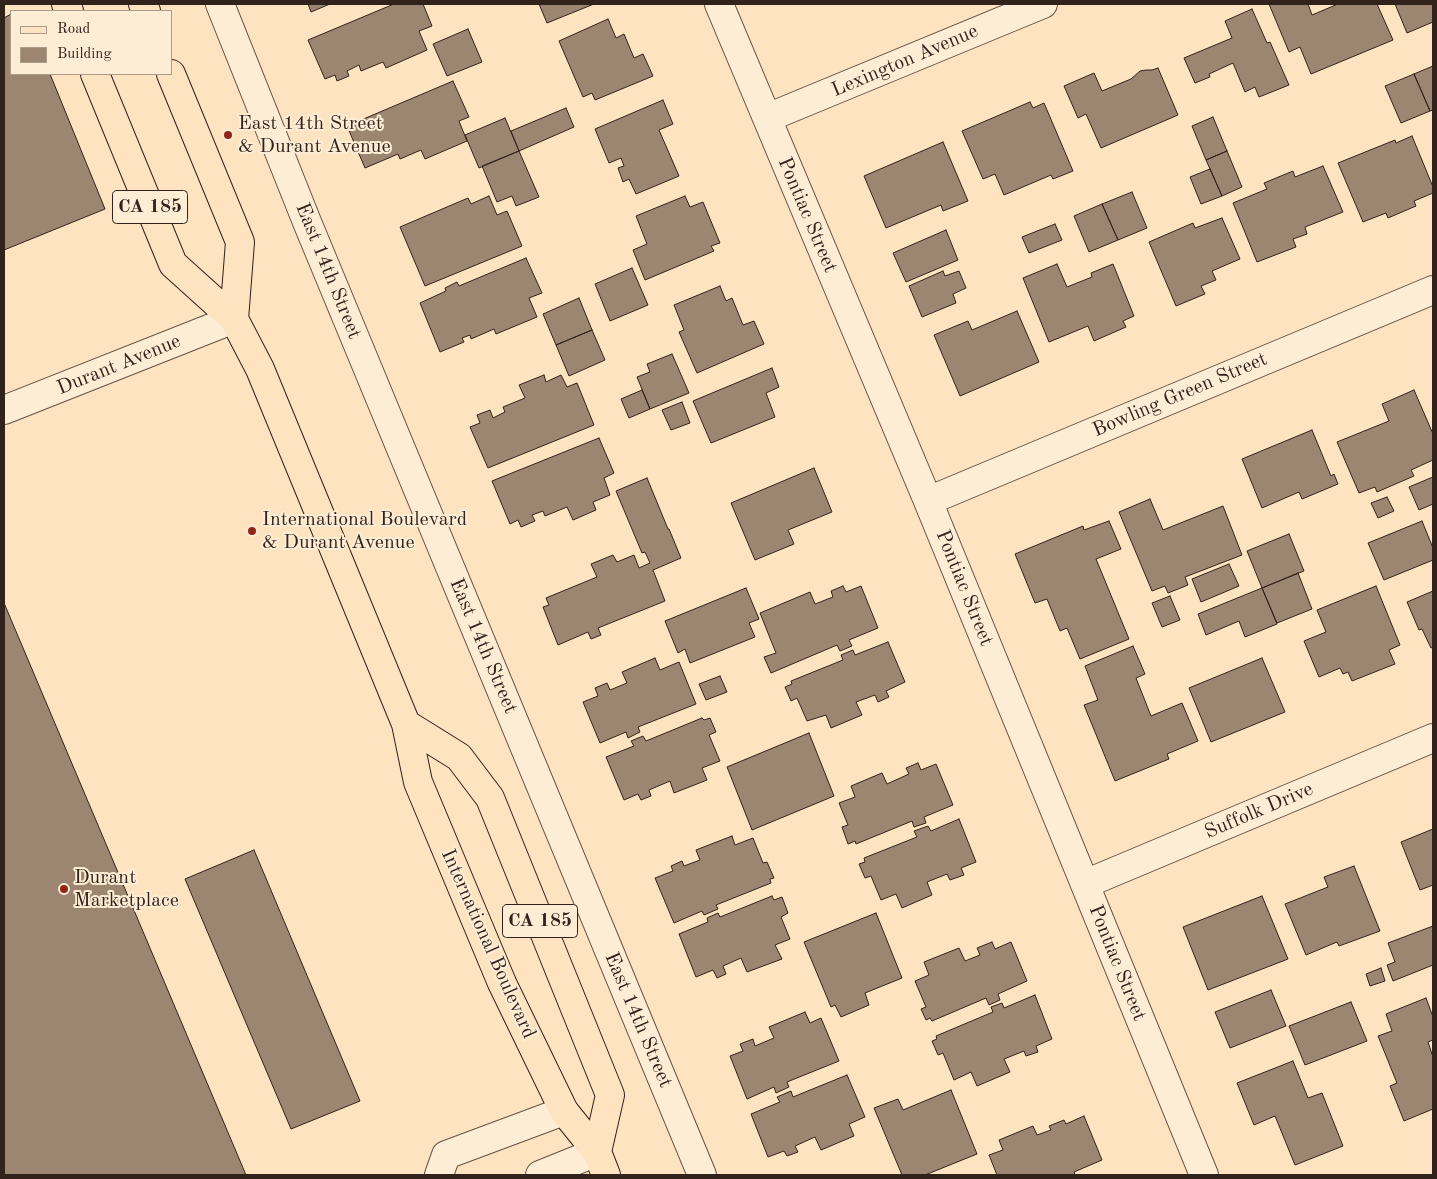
<!DOCTYPE html>
<style>
body{margin:0}
#map{position:relative;width:1437px;height:1179px;overflow:hidden;background:#fde3bf;font-family:"Old Standard TT",serif}
canvas{display:block}
.frame{position:absolute;inset:0;border:5px solid #32221c;pointer-events:none}
.legend{position:absolute;left:10px;top:10px;width:162px;height:65px;box-sizing:border-box;background:#feedd5;border:1px solid #ac9c8b;margin:0;padding:6px 9px;list-style:none;font-size:15px;color:#32221c}
.legend li{display:flex;align-items:center;gap:10px;height:25px}
.legend b{width:25px;border:1px solid #ac9c8b}
</style>
<div id="map">
<canvas width="1437" height="1179"></canvas>
<div class="frame"></div>
<ul class="legend">
<li><b style="height:6px;background:#fde3bf"></b>Road</li>
<li><b style="height:14px;background:#9c8671"></b>Building</li>
</ul>
</div>
<script>
const g = document.querySelector('canvas').getContext('2d');
g.lineJoin = 'round';
function fill(path, color) {
  g.fillStyle = color;
  g.fill(path, 'evenodd');
}
function toPath(rows) {
  const path = new Path2D();
  for (const r of rows) {
    path.moveTo(r[0], r[1]);
    for (let i = 2; i < r.length; i += 2) path.lineTo(r[i], r[i + 1]);
  }
  return path;
}
function strokePath(path, color, width, dash) {
  g.strokeStyle = color;
  g.lineWidth = width;
  g.lineCap = dash ? 'butt' : 'round';
  g.setLineDash(dash || []);
  g.stroke(path);
}
function label(font, color, halo, rows, align = 'center') {
  g.font = font + ' "Old Standard TT",serif';
  g.lineWidth = 4;
  g.setLineDash([]);
  g.textBaseline = 'middle';
  g.strokeStyle = halo;
  g.fillStyle = color;
  for (const [text, x, y, turn = 0] of rows) {
    g.save();
    g.translate(x, y);
    g.rotate((+turn || 0) * Math.PI / 180);
    g.textAlign = isNaN(turn) ? turn : align;
    if (halo) g.strokeText(text, 0, 0);
    g.fillText(text, 0, 0);
    g.restore();
  }
}
const building = toPath([
 [308,4,330,4,311,12,308,4],
 [394,4,423,4,432,26,419,31,427,50,386,68,383,62,361,71,359,65,347,71,349,76,337,81,335,75,325,79,308,40,394,4],
 [539,4,594,4,547,23,539,4],
 [1269,4,1308,4,1312,15,1338,4,1377,4,1393,40,1311,74,1300,47,1289,52,1269,4],
 [1395,4,1433,4,1433,22,1407,33,1395,4],
 [1252,9,1267,43,1270,42,1289,85,1259,97,1255,87,1245,92,1233,63,1209,74,1210,77,1195,83,1184,58,1232,38,1225,21,1252,9],
 [11,14,11,74,50,74,105,209,4,250,4,18,11,14],
 [608,19,616,38,624,34,634,58,643,54,653,76,595,100,592,93,583,97,559,41,608,19],
 [468,29,482,62,447,76,433,44,468,29],
 [1433,66,1433,110,1430,111,1414,74,1433,66],
 [1158,68,1178,115,1101,148,1086,114,1078,118,1064,86,1094,73,1102,91,1131,79,1140,71,1146,70,1152,70,1158,68],
 [1414,74,1430,111,1401,123,1385,86,1414,74],
 [453,81,469,117,459,121,467,141,425,159,421,150,400,159,398,154,365,168,347,126,453,81],
 [663,100,673,124,659,130,679,176,636,194,629,179,623,182,618,168,624,166,621,158,609,163,595,129,663,100],
 [1030,102,1033,108,1044,103,1073,171,1053,179,1051,175,1004,195,995,174,983,179,962,131,1030,102],
 [566,108,574,127,519,151,511,131,566,108],
 [1213,117,1227,151,1206,160,1192,126,1213,117],
 [505,118,519,151,479,168,465,135,505,118],
 [1412,136,1433,187,1433,193,1414,201,1416,206,1388,218,1386,213,1363,222,1338,163,1395,140,1396,143,1412,136],
 [943,142,968,201,943,211,941,205,886,228,864,176,943,142],
 [519,151,539,197,516,206,512,196,497,202,482,166,519,151],
 [1227,151,1242,187,1222,196,1206,160,1227,151],
 [1323,166,1343,212,1305,227,1307,234,1293,239,1296,247,1257,262,1233,203,1267,189,1264,183,1293,171,1295,177,1323,166],
 [1210,169,1222,196,1201,204,1190,177,1210,169],
 [1132,192,1147,228,1118,240,1102,204,1132,192],
 [489,196,497,215,507,211,522,246,425,286,400,227,468,198,471,204,489,196],
 [685,196,690,207,703,202,720,243,711,246,714,251,645,280,633,250,647,244,636,216,685,196],
 [1102,204,1118,240,1089,252,1074,216,1102,204],
 [1222,218,1240,259,1212,271,1216,280,1201,286,1205,294,1176,306,1149,242,1193,223,1195,228,1222,218],
 [1055,224,1062,240,1029,253,1022,237,1055,224],
 [946,230,958,260,906,282,893,253,946,230],
 [526,258,542,293,529,298,537,317,496,334,494,329,471,339,470,335,462,338,464,342,440,352,420,303,446,291,445,288,457,282,459,286,526,258],
 [1057,264,1067,287,1092,277,1091,273,1113,264,1134,316,1123,321,1126,327,1094,341,1088,326,1049,342,1023,278,1057,264],
 [632,268,648,305,610,321,595,284,632,268],
 [943,271,945,276,959,271,966,288,953,294,956,303,922,317,909,286,943,271],
 [720,286,726,301,732,298,743,325,754,321,764,344,697,373,679,332,684,330,674,305,720,286],
 [579,298,592,330,556,345,543,314,579,298],
 [1017,311,1039,362,960,396,934,335,968,321,972,330,1017,311],
 [592,330,605,360,569,376,556,345,592,330],
 [672,354,689,393,650,409,637,377,650,372,647,364,672,354],
 [772,368,779,387,766,393,775,417,711,443,693,401,772,368],
 [544,375,546,382,561,375,567,387,577,383,594,425,488,468,470,427,480,423,477,415,490,410,493,418,505,412,503,407,525,398,519,385,544,375],
 [642,390,650,409,629,418,621,399,642,390],
 [1414,390,1433,434,1433,460,1411,470,1414,476,1377,492,1375,487,1359,493,1337,442,1389,421,1382,404,1414,390],
 [682,402,690,423,671,430,662,410,682,402],
 [1312,430,1331,476,1334,474,1338,484,1302,499,1299,492,1262,508,1242,459,1312,430],
 [599,438,614,473,604,478,610,495,593,502,596,510,573,520,567,507,545,516,543,511,532,515,535,521,521,527,518,520,510,524,492,481,599,438],
 [814,468,832,512,788,530,794,544,755,560,731,503,814,468],
 [1433,477,1433,504,1419,510,1409,487,1433,477],
 [647,478,668,529,669,529,681,558,653,570,665,601,598,628,601,635,591,639,588,632,558,645,543,607,549,605,546,598,597,577,591,564,613,555,617,562,634,555,639,568,650,563,645,552,642,553,616,491,647,478],
 [1387,497,1394,511,1378,518,1371,503,1387,497],
 [1150,499,1163,530,1223,506,1242,555,1185,577,1188,585,1168,593,1165,586,1152,591,1119,512,1150,499],
 [1109,521,1121,549,1096,559,1129,639,1080,659,1067,628,1060,631,1047,599,1035,603,1015,554,1083,526,1084,530,1109,521],
 [1422,521,1433,548,1433,560,1384,580,1368,543,1422,521],
 [1289,534,1304,571,1262,588,1247,551,1289,534],
 [1229,564,1239,586,1201,602,1192,579,1229,564],
 [1298,573,1312,609,1277,623,1262,588,1298,573],
 [843,586,846,592,861,586,878,628,849,640,852,646,840,651,837,645,771,673,764,657,776,653,760,613,810,592,815,604,833,597,831,591,843,586],
 [1376,586,1400,645,1389,650,1395,664,1352,681,1348,672,1343,674,1340,668,1319,677,1304,641,1326,632,1317,610,1376,586],
 [746,588,759,619,749,623,755,637,690,663,685,649,678,653,665,621,746,588],
 [1262,588,1277,624,1245,637,1239,621,1206,635,1198,614,1262,588],
 [1433,591,1433,647,1431,648,1422,629,1419,630,1407,602,1433,591],
 [1170,596,1180,620,1162,627,1152,603,1170,596],
 [4,603,246,1175,4,1175,4,603],
 [888,642,905,682,886,691,889,697,878,702,875,695,856,702,862,715,831,728,826,715,807,721,797,698,791,701,785,687,792,684,791,681,843,660,841,655,853,650,855,655,888,642],
 [1133,646,1145,674,1136,678,1151,716,1182,703,1198,741,1167,754,1169,759,1115,781,1084,705,1098,700,1085,666,1133,646],
 [655,658,660,670,679,662,696,704,638,727,640,732,628,738,626,732,600,743,583,702,598,696,595,688,607,683,610,690,627,683,622,672,655,658],
 [1262,658,1285,712,1211,742,1189,688,1262,658],
 [720,676,727,692,706,700,699,684,720,676],
 [702,718,704,720,710,718,716,732,709,735,720,761,702,768,707,780,674,793,670,781,649,790,651,796,641,800,638,794,624,800,606,757,634,746,631,741,643,736,646,741,702,718],
 [809,733,834,796,752,830,727,767,809,733],
 [918,763,921,770,936,764,953,805,924,817,926,823,914,827,912,821,856,844,855,841,848,844,842,827,848,825,839,803,855,797,851,786,882,773,887,784,909,774,906,768,918,763],
 [959,819,976,862,961,868,964,875,950,880,947,874,927,882,932,895,902,908,896,894,881,900,871,876,865,878,859,864,865,862,864,858,917,837,914,831,928,826,931,831,959,819],
 [1433,829,1433,885,1420,890,1401,842,1433,829],
 [732,836,735,845,753,838,763,863,767,862,774,878,770,879,771,883,716,905,718,909,704,915,702,911,674,923,655,878,673,871,671,866,682,861,684,866,700,860,696,850,732,836],
 [254,850,360,1101,291,1129,185,879,254,850],
 [1354,866,1380,931,1339,946,1337,942,1306,955,1285,904,1328,887,1324,877,1354,866],
 [772,896,774,900,782,897,788,913,781,917,790,939,775,945,782,959,747,972,741,958,723,966,726,974,717,978,713,970,696,977,679,934,708,922,707,918,718,913,720,917,772,896],
 [1262,896,1288,959,1208,990,1183,927,1262,896],
 [876,913,902,978,865,993,869,1005,841,1017,835,1005,831,1007,804,942,876,913],
 [1433,926,1433,965,1393,981,1387,965,1395,962,1388,943,1433,926],
 [992,942,995,949,1011,942,1027,981,998,994,1000,1000,989,1005,986,998,932,1021,930,1018,926,1020,921,1009,926,1007,915,981,929,975,924,962,959,948,965,961,980,955,977,948,992,942],
 [1381,968,1385,981,1370,986,1366,974,1381,968],
 [1271,990,1286,1026,1230,1048,1215,1012,1271,990],
 [1035,995,1052,1039,1036,1046,1038,1052,1026,1056,1024,1051,1004,1059,1010,1072,977,1086,971,1072,954,1080,943,1053,938,1055,932,1041,937,1039,936,1036,993,1012,991,1007,1002,1003,1004,1008,1035,995],
 [1426,998,1433,1017,1433,1040,1428,1042,1433,1057,1433,1109,1404,1121,1390,1086,1397,1083,1378,1036,1392,1031,1386,1014,1426,998],
 [1351,1002,1367,1041,1305,1065,1289,1026,1351,1002],
 [805,1012,810,1023,821,1018,839,1061,787,1082,789,1087,776,1093,774,1087,747,1099,730,1056,743,1051,740,1044,753,1039,755,1046,774,1038,769,1027,805,1012],
 [1293,1061,1308,1098,1322,1093,1343,1146,1295,1165,1275,1116,1254,1125,1237,1083,1293,1061],
 [847,1075,865,1117,849,1124,854,1136,821,1150,815,1137,795,1146,798,1152,787,1156,784,1151,768,1157,751,1114,780,1102,777,1097,791,1091,793,1097,847,1075],
 [951,1090,977,1154,925,1175,902,1175,874,1108,898,1099,903,1110,951,1090],
 [1084,1116,1102,1160,1074,1172,1075,1175,997,1175,989,1155,1003,1150,999,1140,1033,1126,1037,1135,1051,1130,1049,1126,1064,1120,1066,1124,1084,1116]
]);
fill(building, '#9c8671');
strokePath(building, '#32221c', 1);
const minor = toPath([
 [220,4,307,222,702,1175],
 [719,4,928,501,1204,1175],
 [767,118,1043,4],
 [4,410,234,319],
 [928,501,1433,290],
 [1085,884,1433,738],
 [439,1175,446,1155,564,1111],
 [540,1175,597,1152]
]);
const major = toPath([
 [66,4,69,11],
 [143,4,146,11],
 [95,74,173,264,234,319,260,369,406,724,418,782,502,983,564,1111,597,1152,606,1175],
 [171,74,240,242,234,319],
 [406,724,459,757,490,798,610,1095,597,1152]
]);
strokePath(minor, '#655245', 30);
strokePath(major, '#32221c', 30);
strokePath(minor, '#feedd5', 28);
strokePath(major, '#fde3bf', 28);
for (const [x, y, r, color] of [
 [228,135,5,"#8f2418"],
 [252,531,5,"#8f2418"],
 [64,889,5,"#8f2418"]
]) {
  const dot = new Path2D();
  dot.arc(x, y, r, 0, 2 * Math.PI);
  g.fillStyle = color;
  g.fill(dot);
  strokePath(dot, '#feedd5', 2);
}
for (const [x, y, w] of [
 [150,207,75],
 [540,921,75]
]) {
  const box = new Path2D();
  box.roundRect(x - w / 2, y - 16.5, w, 33, 4);
  g.fillStyle = '#feedd5';
  g.fill(box);
  strokePath(box, '#32221c', 1);
}
label('bold 19px', '#32221c', null, [
 ["CA 185",150,207],
 ["CA 185",540,921]
]);
label('20px', '#32221c', '#feedd5', [
 ["Lexington Avenue",905,61,-23],
 ["Pontiac Street",807,215,67],
 ["East 14th Street",328,271,68],
 ["Durant Avenue",119,365,-22],
 ["Bowling Green Street",1180,395,-23],
 ["Pontiac Street",964,588,68],
 ["East 14th Street",483,646,67],
 ["Suffolk Drive",1259,811,-23],
 ["International Boulevard",488,944,66],
 ["Pontiac Street",1117,963,68],
 ["East 14th Street",638,1020,67]
]);
label('20px', '#32221c', '#feedd5', [
 ["East 14th Street",238,124],
 ["& Durant Avenue",238,147],
 ["International Boulevard",262,520],
 ["& Durant Avenue",262,543],
 ["Durant",74,878],
 ["Marketplace",74,901]
], 'left');
</script>
